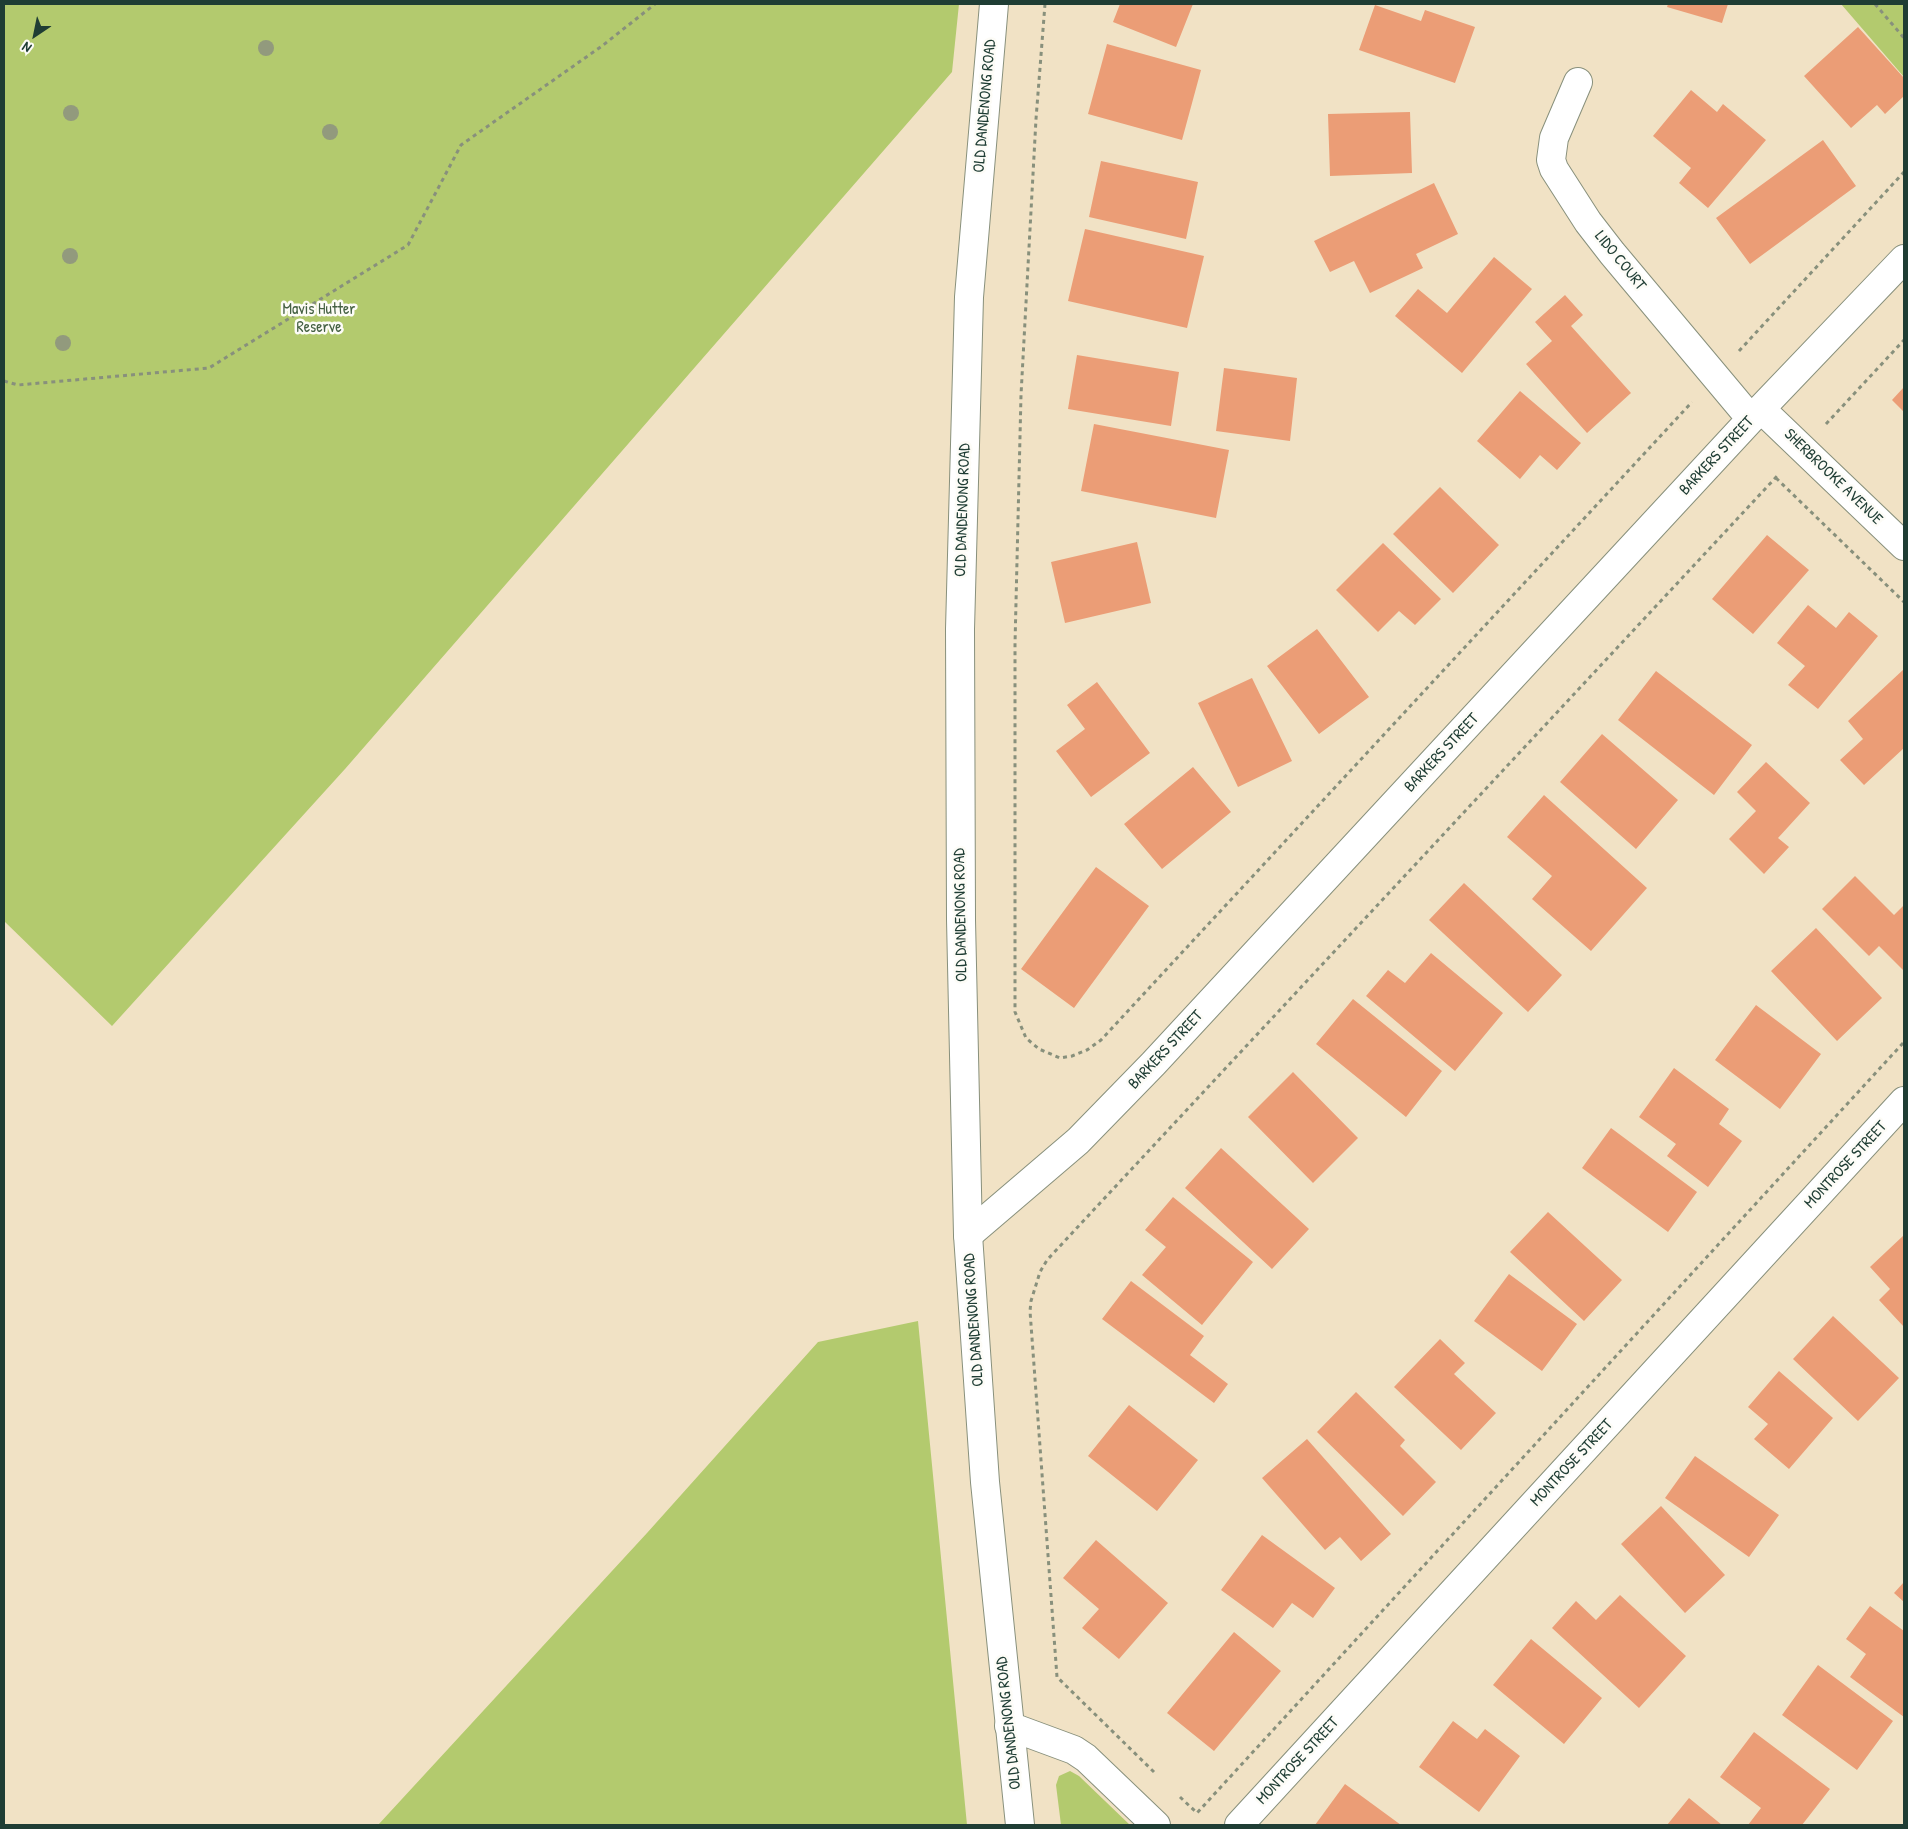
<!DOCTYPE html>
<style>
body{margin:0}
#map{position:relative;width:1908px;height:1829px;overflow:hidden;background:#f1e2c5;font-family:"Patrick Hand",sans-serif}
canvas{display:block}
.frame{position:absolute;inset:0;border:5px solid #1f3d34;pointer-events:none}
.north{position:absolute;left:10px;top:10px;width:50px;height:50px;-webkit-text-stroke:4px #fdfcf7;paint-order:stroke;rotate:214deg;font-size:14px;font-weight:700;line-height:20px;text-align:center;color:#1f3d34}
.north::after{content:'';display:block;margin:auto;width:18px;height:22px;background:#1f3d34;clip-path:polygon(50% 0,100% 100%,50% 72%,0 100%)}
</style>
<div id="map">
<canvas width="1908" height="1829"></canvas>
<div class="frame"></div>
<div class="north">N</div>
</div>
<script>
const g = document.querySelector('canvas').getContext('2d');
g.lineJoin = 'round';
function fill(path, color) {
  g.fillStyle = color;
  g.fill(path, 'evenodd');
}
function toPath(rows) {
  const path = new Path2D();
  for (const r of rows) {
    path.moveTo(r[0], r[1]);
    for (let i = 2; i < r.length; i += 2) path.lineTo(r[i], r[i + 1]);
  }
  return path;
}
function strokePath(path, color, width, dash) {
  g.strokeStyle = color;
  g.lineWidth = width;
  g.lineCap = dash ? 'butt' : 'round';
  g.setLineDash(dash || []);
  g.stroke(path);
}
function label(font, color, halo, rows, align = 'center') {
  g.font = font + ' "Patrick Hand",sans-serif';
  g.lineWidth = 5;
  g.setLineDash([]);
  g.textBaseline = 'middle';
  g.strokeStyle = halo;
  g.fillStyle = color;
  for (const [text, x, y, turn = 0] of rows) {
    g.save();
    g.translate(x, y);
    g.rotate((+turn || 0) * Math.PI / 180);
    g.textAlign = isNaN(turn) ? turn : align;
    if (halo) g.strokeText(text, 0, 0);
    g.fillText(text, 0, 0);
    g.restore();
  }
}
fill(toPath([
 [4,4,959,4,952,72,345,769,112,1026,4,921],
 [1841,4,1904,4,1904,77],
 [918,1321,967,1825,378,1825,647,1533,818,1342],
 [1070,1771,1079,1776,1130,1825,1061,1825,1056,1785,1059,1776]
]), '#b3ca6e');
fill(toPath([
 [1120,4,1193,4,1176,47,1113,22],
 [1668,4,1728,4,1722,23,1667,7],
 [1375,5,1421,21,1425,10,1475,27,1455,83,1359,50],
 [1858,27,1904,78,1904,96,1885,114,1877,105,1851,128,1804,76],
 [1107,44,1201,70,1182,140,1088,114],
 [1691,90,1717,112,1723,104,1766,140,1708,208,1679,183,1691,168,1653,136],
 [1410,112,1412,173,1330,176,1328,114],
 [1823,140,1856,186,1750,264,1716,218],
 [1101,161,1198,182,1186,239,1089,217],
 [1434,183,1458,234,1416,254,1423,268,1370,293,1354,261,1330,272,1314,241],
 [1085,229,1204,256,1187,328,1068,301],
 [1494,257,1532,289,1462,373,1395,316,1418,289,1447,313],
 [1565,295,1583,315,1571,326,1631,393,1587,433,1526,364,1552,341,1535,322],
 [1077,355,1179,372,1171,426,1068,409],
 [1224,368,1297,378,1290,441,1216,431],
 [1904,387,1904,412,1892,400],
 [1520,391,1581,443,1557,470,1540,455,1520,479,1477,441],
 [1094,424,1229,450,1216,518,1081,491],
 [1440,487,1499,545,1453,593,1393,534],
 [1767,535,1809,570,1753,634,1712,599],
 [1137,542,1151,603,1065,623,1051,562],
 [1383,543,1441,599,1415,625,1399,611,1378,632,1336,590],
 [1808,605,1836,628,1849,612,1878,636,1818,709,1788,685,1805,666,1777,643],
 [1317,629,1369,697,1319,734,1267,666],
 [1904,669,1904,748,1864,785,1840,760,1863,739,1848,721],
 [1656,671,1752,745,1714,795,1618,720],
 [1252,678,1292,761,1238,787,1198,703],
 [1097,682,1150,753,1091,797,1056,751,1085,729,1067,705],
 [1602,734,1678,800,1636,849,1560,782],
 [1766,762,1810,803,1778,838,1789,847,1764,874,1729,839,1756,811,1737,792],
 [1193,767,1231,812,1162,869,1124,824],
 [1544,795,1647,888,1591,951,1532,899,1552,876,1507,837],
 [1096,867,1149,906,1074,1008,1021,969],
 [1855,876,1894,915,1904,905,1903,970,1879,946,1869,956,1822,909],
 [1464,883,1562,975,1528,1012,1429,920],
 [1816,928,1882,998,1837,1041,1771,971],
 [1431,953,1503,1013,1455,1071,1366,996,1388,970,1405,983],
 [1353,999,1442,1071,1406,1117,1316,1044],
 [1756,1005,1821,1054,1780,1109,1715,1060],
 [1674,1068,1729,1109,1719,1124,1742,1141,1708,1187,1667,1156,1676,1144,1639,1117],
 [1293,1072,1358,1138,1313,1183,1248,1117],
 [1611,1128,1697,1192,1668,1232,1582,1168],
 [1221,1148,1309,1229,1272,1269,1185,1188],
 [1173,1197,1253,1262,1202,1325,1142,1275,1166,1247,1145,1230],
 [1548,1212,1622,1280,1584,1321,1510,1252],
 [1904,1235,1904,1327,1879,1300,1890,1289,1870,1267],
 [1509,1274,1577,1324,1542,1371,1474,1321],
 [1131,1281,1204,1336,1190,1355,1228,1384,1214,1403,1102,1319],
 [1833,1316,1899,1378,1858,1421,1793,1359],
 [1440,1339,1465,1363,1454,1374,1496,1413,1461,1450,1394,1387],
 [1779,1371,1833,1418,1789,1469,1754,1439,1768,1424,1748,1407],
 [1356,1392,1405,1440,1400,1446,1436,1482,1403,1516,1317,1432],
 [1129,1405,1198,1460,1157,1511,1088,1456],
 [1307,1439,1391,1534,1361,1561,1340,1537,1325,1550,1262,1478],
 [1695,1456,1779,1515,1749,1557,1665,1498],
 [1661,1506,1725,1575,1685,1613,1621,1544],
 [1262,1535,1335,1588,1313,1618,1292,1603,1273,1628,1221,1590],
 [1096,1540,1168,1603,1119,1659,1082,1628,1099,1609,1063,1578],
 [1904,1582,1904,1602,1894,1593],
 [1620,1595,1686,1656,1639,1708,1552,1628,1576,1601,1596,1620],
 [1870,1606,1904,1631,1904,1717,1850,1677,1866,1654,1846,1639],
 [1234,1632,1281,1671,1214,1751,1167,1713],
 [1531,1639,1602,1698,1564,1744,1493,1685],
 [1818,1665,1893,1721,1857,1770,1782,1715],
 [1453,1721,1477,1739,1485,1729,1520,1756,1479,1812,1419,1767],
 [1754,1732,1830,1789,1802,1825,1748,1825,1761,1808,1720,1777],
 [1345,1784,1401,1825,1315,1825],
 [1689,1798,1722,1825,1667,1825]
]), '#eb9d76');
const minor = toPath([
 [1578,82,1554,138,1551,160,1554,169,1588,222,1612,253,1751,419],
 [1761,409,1904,546],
 [968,1235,1078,1141,1153,1064,1751,419,1904,259],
 [1009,1726,1074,1750,1086,1758,1156,1825],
 [1239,1825,1904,1101]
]);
const major = toPath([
 [994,4,969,297,960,629,961,920,968,1235,985,1482,1020,1825]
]);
strokePath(minor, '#88907c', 30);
strokePath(major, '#88907c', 30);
strokePath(toPath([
 [1045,4,1036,119,1021,395,1015,644,1015,1012,1026,1038,1039,1049,1060,1058,1072,1056,1087,1050,1101,1040,1692,402],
 [1875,4,1904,38],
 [1739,351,1904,172],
 [4,381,18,385,209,368,408,245,461,145,602,46,655,4],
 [1826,424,1904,340],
 [1776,478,1904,602],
 [1154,1772,1057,1677,1030,1311,1031,1301,1040,1272,1047,1260,1779,474],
 [1180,1797,1197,1813,1904,1042]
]), '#88907c', 3, [4, 4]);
strokePath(minor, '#fff', 28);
strokePath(major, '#fff', 28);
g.fillStyle = '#929a7d';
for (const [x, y] of [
 [266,48],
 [71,113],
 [330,132],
 [70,256],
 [63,343]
]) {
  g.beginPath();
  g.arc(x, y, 8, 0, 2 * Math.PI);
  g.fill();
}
label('16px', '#1f3d34', '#fdfcf7', [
 ["OLD DANDENONG ROAD",985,106,-85],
 ["LIDO COURT",1620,261,51],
 ["BARKERS STREET",1717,456,-47],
 ["SHERBROOKE AVENUE",1833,477,44],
 ["OLD DANDENONG ROAD",963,510,-88],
 ["BARKERS STREET",1442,753,-47],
 ["OLD DANDENONG ROAD",961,915,-91],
 ["BARKERS STREET",1166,1050,-47],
 ["MONTROSE STREET",1846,1165,-47],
 ["OLD DANDENONG ROAD",974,1320,-94],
 ["MONTROSE STREET",1572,1463,-47],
 ["OLD DANDENONG ROAD",1009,1723,-96],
 ["MONTROSE STREET",1298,1761,-47]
]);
label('16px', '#446042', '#fdfcf7', [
 ["Mavis Hutter",319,310],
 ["Reserve",319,328]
]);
</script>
